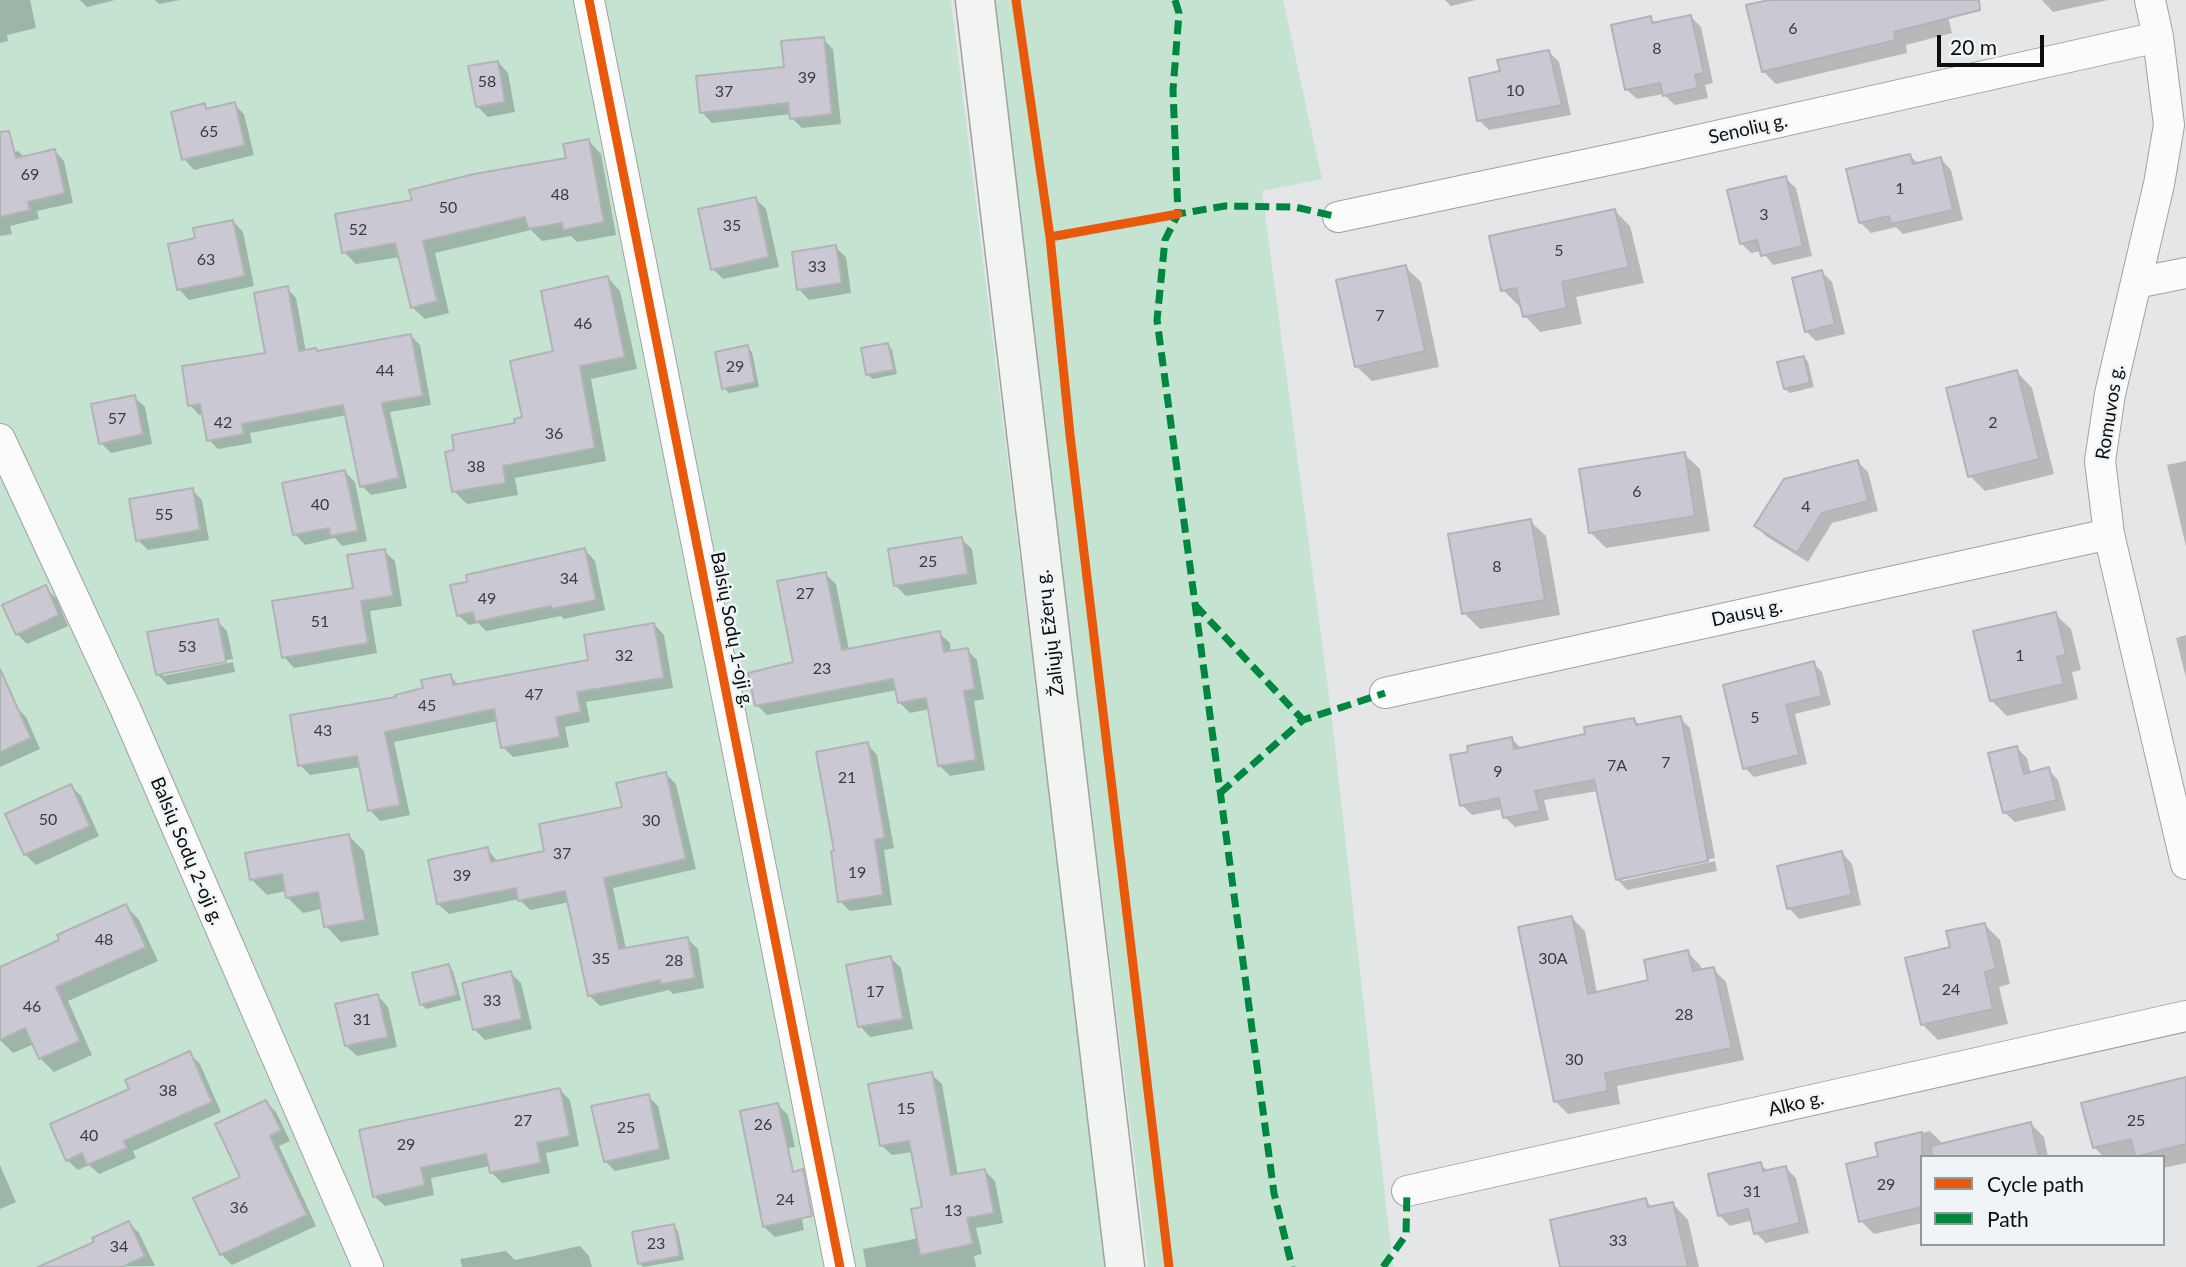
<!DOCTYPE html>
<meta charset="utf-8">
<style>
body{margin:0}
#map{position:relative;width:2186px;height:1267px;overflow:hidden;background:#e4e6e8;font-family:Lato,sans-serif}
canvas{display:block}
.legend{position:absolute;left:1920px;top:1155px;width:245px;height:91px;box-sizing:border-box;background:#f0f4f7;border:2px solid #95989a;margin:0;padding:9px 12px;list-style:none;font-size:21px;color:#0c0e0f}
.legend li{display:flex;align-items:center;gap:14px;height:35px}
.legend b{width:35px;border:2px solid #95989a}
.scale{position:absolute;left:1937px;top:35px;width:107px;height:32px;box-sizing:border-box;border:4px solid #0c0e0f;border-top:0;padding-left:9px;font-size:21px;line-height:24px;white-space:nowrap;color:#0c0e0f;-webkit-text-stroke:5px #f0f4f7;paint-order:stroke}
</style>
<div id="map">
<canvas width="2186" height="1267"></canvas>
<ul class="legend">
<li><b style="height:9px;background:#e8590c"></b>Cycle path</li>
<li><b style="height:9px;background:#00873e"></b>Path</li>
</ul>
<div class="scale">20 m</div>
</div>
<script>
const g = document.querySelector('canvas').getContext('2d');
g.lineJoin = 'round';
function fill(path, color) {
  g.fillStyle = color;
  g.fill(path, 'evenodd');
}
function toPath(rows) {
  const path = new Path2D();
  for (const r of rows) {
    path.moveTo(r[0], r[1]);
    for (let i = 2; i < r.length; i += 2) path.lineTo(r[i], r[i + 1]);
  }
  return path;
}
function strokePath(path, color, width, dash) {
  g.strokeStyle = color;
  g.lineWidth = width;
  g.lineCap = dash ? 'butt' : 'round';
  g.setLineDash(dash || []);
  g.stroke(path);
}
function label(font, color, halo, rows, align = 'center') {
  g.font = font + ' Lato,sans-serif';
  g.lineWidth = 5;
  g.setLineDash([]);
  g.textBaseline = 'middle';
  g.strokeStyle = halo;
  g.fillStyle = color;
  for (const [text, x, y, turn = 0] of rows) {
    g.save();
    g.translate(x, y);
    g.rotate((+turn || 0) * Math.PI / 180);
    g.textAlign = isNaN(turn) ? turn : align;
    if (halo) g.strokeText(text, 0, 0);
    g.fillText(text, 0, 0);
    g.restore();
  }
}
fill(toPath([
 [0,0,951,0,1107,1267,0,1267],
 [991,0,1283,0,1322,179,1262,191,1331,711,1393,1267,1148,1267]
]), '#c4e3d1');
fill(toPath([
 [0,0,30,0,36,28,7,35,8,41,0,43],
 [80,0,115,0,87,7],
 [155,0,180,0,159,4],
 [1445,0,1476,0,1451,6],
 [1777,0,1944,0,1952,33,1906,45,1907,53,1776,84,1763,71],
 [2042,0,2108,0,2053,12],
 [1691,17,1701,27,1713,83,1705,85,1708,98,1675,105,1663,94,1637,99,1626,89,1650,18,1656,24],
 [823,39,833,49,841,124,802,128,792,118,791,114,712,123,702,112,786,68],
 [1549,52,1559,62,1571,115,1489,130,1479,120,1502,73],
 [498,62,508,73,515,112,488,117,477,106],
 [234,104,244,114,254,155,194,170,184,159,205,105,209,110],
 [589,141,601,154,616,235,577,242,571,236,542,241,531,230,435,253,449,313,425,319,412,307,400,257,356,264,344,252,414,201,568,159],
 [0,149,1,155,18,151,25,158,55,151,64,161,73,203,37,211,39,219,10,226,12,234,0,236],
 [1910,156,1919,164,1941,159,1951,170,1963,220,1903,234,1896,227,1871,233,1860,222],
 [1785,178,1796,188,1812,256,1773,265,1762,251,1751,253,1741,243],
 [756,199,766,209,779,267,723,279,713,269],
 [1615,211,1630,226,1644,283,1576,297,1582,324,1540,332,1525,316,1522,305,1519,306,1503,290],
 [233,221,243,232,254,286,189,300,179,289],
 [835,247,846,257,851,293,809,300,799,289],
 [1405,267,1421,282,1439,367,1372,381,1356,366],
 [1822,272,1832,282,1845,334,1816,341,1806,331],
 [608,278,620,291,637,369,591,379,606,461,515,478,518,495,467,504,454,491,524,419,555,353],
 [287,288,296,298,306,352,318,353,411,336,420,345,431,405,390,412,407,488,371,495,362,486,347,415,250,433,252,443,218,449,209,440,204,414,199,415,190,405,267,354],
 [888,345,892,350,897,374,873,379,868,375],
 [747,347,752,352,759,387,729,393,724,388],
 [1804,357,1808,362,1814,387,1790,393,1785,389],
 [2017,372,2032,388,2054,474,1985,491,1970,476],
 [134,397,145,407,152,444,111,453,101,443],
 [1684,454,1700,469,1710,531,1606,548,1590,532],
 [2186,461,2186,547,2167,465],
 [1858,462,1868,472,1878,511,1832,523,1808,562,1766,536,1756,526],
 [345,472,355,482,367,541,342,546,335,538,305,545,295,534],
 [192,490,202,500,209,540,148,550,138,540],
 [1530,521,1546,536,1560,615,1480,629,1464,613],
 [961,539,972,549,977,584,906,596,896,586],
 [585,550,595,561,605,610,564,619,561,616,486,631,478,623,469,625,458,615],
 [384,551,395,561,402,606,370,611,377,653,294,668,284,657,355,589],
 [825,574,836,584,849,650,939,633,950,643,951,653,967,650,977,660,984,699,974,701,985,770,950,776,940,766,930,709,910,713,899,702,897,690,767,715,757,705,795,663],
 [45,587,56,598,68,626,27,644,17,634],
 [2055,614,2071,629,2081,670,2072,672,2078,699,2007,716,1991,700],
 [217,621,227,631,233,659,163,672,163,676,233,662,235,672,168,685,157,674],
 [654,624,664,635,673,688,586,702,590,722,565,727,569,747,513,757,503,747,498,721,394,742,410,815,380,821,370,810,361,767,310,775,300,765,398,699,425,690,450,676,460,686,590,661],
 [2186,635,2186,678,2176,638],
 [1813,663,1822,672,1831,705,1795,714,1807,764,1754,777,1745,768],
 [15,706,26,717,40,749,0,767,0,713],
 [1680,718,1690,728,1715,858,1622,877,1622,881,1715,861,1717,871,1627,890,1617,879,1598,791,1544,800,1549,820,1515,827,1505,817,1503,809,1472,815,1462,805,1471,753,1511,738,1522,749,1587,735,1634,719,1640,726],
 [867,744,877,755,894,848,884,850,892,905,850,911,840,901,836,852],
 [2017,748,2027,758,2031,774,2048,769,2058,780,2066,810,2015,822,2004,812],
 [666,774,676,784,696,869,613,888,626,949,687,938,698,949,704,988,673,994,669,990,600,1006,590,996,570,902,530,910,519,899,449,914,438,904,487,849,498,862,547,852,624,808],
 [71,786,81,796,99,836,36,865,25,854],
 [348,835,364,851,379,935,341,942,326,926,322,909,303,913,287,897,286,891,267,895,251,879],
 [1842,853,1852,864,1861,905,1799,919,1789,908],
 [126,906,139,920,158,961,68,1001,92,1055,54,1072,40,1058,34,1044,13,1053,0,1040,0,969,61,941],
 [1572,918,1585,931,1597,993,1651,981,1687,952,1700,965,1702,971,1713,969,1726,982,1744,1060,1617,1086,1620,1104,1568,1114,1555,1101],
 [1984,924,2000,940,2010,984,1999,987,2008,1024,1938,1040,1922,1024,1952,949],
 [891,958,901,968,913,1029,870,1037,860,1026],
 [449,966,453,971,461,1000,426,1009,421,1004],
 [511,973,521,983,532,1029,485,1040,474,1029],
 [378,996,388,1007,397,1047,357,1056,346,1046],
 [189,1053,200,1064,221,1112,133,1151,136,1158,99,1174,89,1165,78,1170,67,1160,131,1090],
 [931,1074,942,1084,958,1176,985,1171,995,1181,1003,1223,976,1228,982,1254,974,1256,976,1267,866,1267,863,1249,919,1238,924,1208,913,1152,892,1155,881,1145],
 [2186,1078,2186,1163,2163,1168,2163,1157,2104,1157,2094,1147],
 [560,1090,570,1100,579,1146,546,1153,550,1173,502,1183,491,1172,490,1166,431,1178,434,1195,385,1206,374,1196,361,1131],
 [648,1096,658,1106,670,1159,615,1171,605,1161],
 [266,1102,276,1112,290,1141,279,1146,316,1226,232,1265,221,1254,196,1199,243,1178],
 [778,1105,788,1115,795,1147,789,1148,804,1230,775,1237,764,1227],
 [2031,1124,2044,1137,2048,1157,1922,1157,1922,1223,1874,1234,1861,1221,1880,1157,1877,1144,1930,1131,1943,1144],
 [1760,1164,1768,1171,1785,1167,1796,1178,1809,1233,1766,1243,1756,1233,1753,1220,1730,1226,1719,1215],
 [0,1165,16,1202,0,1209],
 [1645,1200,1653,1208,1673,1204,1688,1220,1699,1267,1562,1267],
 [129,1223,139,1233,155,1266,42,1267,96,1243],
 [673,1226,678,1231,684,1260,643,1267,639,1263],
 [580,1246,589,1256,592,1267,462,1267,460,1259,506,1251,515,1260]
]), '#0003');
const building = toPath([
 [1769,0,1979,0,1980,10,1894,32,1896,40,1762,72,1746,5,1769,0],
 [1691,15,1704,73,1695,75,1698,88,1663,96,1660,83,1625,90,1611,25,1651,16,1652,23,1691,15],
 [824,37,832,114,790,119,788,103,700,113,696,76,784,67,781,41,824,37],
 [1549,50,1562,105,1477,121,1469,78,1500,71,1497,60,1549,50],
 [498,61,505,102,476,107,468,66,498,61],
 [235,102,245,145,182,160,171,112,205,103,206,109,235,102],
 [9,131,16,158,55,149,65,193,28,202,30,210,0,217,0,132,9,131],
 [589,139,604,222,563,230,562,223,528,229,525,217,423,241,437,301,411,308,395,243,342,253,335,214,412,200,409,190,474,174,566,158,563,144,589,139],
 [1910,154,1913,164,1941,157,1953,210,1891,224,1889,216,1859,223,1846,169,1910,154],
 [1786,176,1803,246,1761,256,1757,240,1740,244,1727,190,1786,176],
 [756,197,769,257,711,270,698,209,756,197],
 [1615,209,1629,267,1562,282,1567,308,1523,317,1516,288,1501,291,1489,236,1615,209],
 [233,220,245,276,177,290,168,244,195,238,193,228,233,220],
 [836,245,842,283,797,290,792,252,836,245],
 [1406,265,1425,351,1355,367,1336,280,1406,265],
 [1822,270,1835,324,1805,332,1792,278,1822,270],
 [608,276,625,357,580,366,595,448,503,466,506,483,452,492,445,452,454,450,452,435,515,423,514,419,522,417,510,361,553,351,541,291,608,276],
 [288,286,299,351,316,348,317,351,411,334,423,396,382,403,399,478,360,487,343,405,242,424,244,434,207,441,200,404,188,406,182,366,265,353,254,293,288,286],
 [888,343,894,370,866,375,861,348,888,343],
 [748,345,755,382,722,389,715,352,748,345],
 [1804,356,1810,383,1784,389,1777,362,1804,356],
 [2017,370,2039,459,1968,477,1946,388,2017,370],
 [135,395,143,434,99,444,91,404,135,395],
 [1685,452,1695,516,1589,533,1579,469,1685,452],
 [1858,460,1868,501,1822,513,1797,553,1754,526,1784,479,1858,460],
 [345,470,358,531,330,536,329,528,293,535,282,483,345,470],
 [193,488,200,530,136,541,129,499,193,488],
 [1531,519,1545,600,1462,614,1448,534,1531,519],
 [962,537,968,574,894,586,888,549,962,537],
 [585,548,596,600,552,609,551,606,475,622,473,612,457,616,450,585,467,582,466,575,585,548],
 [385,549,393,596,361,601,368,643,282,658,272,601,353,588,347,555,385,549],
 [826,572,842,650,940,631,944,652,968,648,975,689,964,691,976,760,938,766,926,698,898,703,893,679,755,706,748,673,793,662,777,581,826,572],
 [46,585,59,615,16,635,2,605,46,585],
 [2056,612,2066,655,2057,657,2064,684,1990,701,1973,631,2056,612],
 [218,619,226,662,156,675,147,632,218,619],
 [654,623,664,678,577,692,581,712,556,717,560,737,501,748,494,709,385,732,400,805,368,811,357,756,298,766,290,715,396,697,395,695,423,688,421,680,451,674,453,685,588,660,584,635,654,623],
 [1814,661,1822,696,1786,705,1799,755,1743,769,1723,685,1814,661],
 [0,669,31,738,0,752,0,669],
 [1681,716,1708,861,1616,880,1594,780,1535,791,1540,811,1503,818,1499,798,1460,806,1450,755,1468,752,1467,746,1512,737,1514,749,1585,734,1584,727,1634,718,1636,725,1681,716],
 [868,742,885,838,875,840,883,895,838,902,831,851,834,851,816,752,868,742],
 [2017,746,2024,774,2049,767,2057,800,2003,813,1988,753,2017,746],
 [666,772,686,859,604,878,619,949,688,937,695,978,661,984,660,980,588,996,565,891,518,901,516,888,437,904,428,860,488,847,491,862,544,851,539,824,622,807,616,783,666,772],
 [71,784,90,826,24,855,5,814,71,784],
 [349,834,365,920,324,927,318,892,286,898,282,874,250,880,245,853,349,834],
 [1842,851,1852,895,1787,909,1777,866,1842,851],
 [126,904,146,947,56,987,80,1041,39,1059,25,1028,0,1040,0,967,59,940,57,935,126,904],
 [1572,916,1588,994,1648,980,1644,960,1688,950,1693,971,1714,967,1732,1048,1605,1073,1608,1091,1554,1102,1518,927,1572,916],
 [1985,923,1996,969,1985,972,1993,1009,1921,1025,1905,958,1950,947,1946,931,1985,923],
 [891,956,903,1019,858,1027,846,965,891,956],
 [449,964,457,995,420,1005,412,973,449,964],
 [511,971,522,1019,473,1030,462,983,511,971],
 [378,994,388,1037,345,1046,335,1004,378,994],
 [190,1051,212,1102,124,1141,127,1148,87,1165,82,1153,66,1161,50,1124,129,1089,125,1080,190,1051],
 [932,1072,951,1175,985,1169,994,1213,967,1218,973,1244,920,1255,911,1209,922,1207,909,1141,880,1146,868,1084,932,1072],
 [2186,1077,2186,1144,2135,1157,2131,1139,2093,1148,2081,1103,2186,1077],
 [560,1088,570,1136,537,1143,541,1163,490,1173,486,1154,421,1168,425,1185,373,1197,359,1130,560,1088],
 [649,1094,660,1149,604,1162,591,1106,649,1094],
 [266,1100,281,1130,270,1136,307,1215,220,1255,193,1198,240,1177,215,1124,266,1100],
 [778,1103,793,1172,803,1169,812,1216,763,1227,740,1111,778,1103],
 [2031,1122,2039,1157,1932,1157,1931,1146,2031,1122],
 [1922,1132,1922,1207,1859,1222,1846,1164,1878,1156,1875,1143,1922,1132],
 [1761,1162,1763,1171,1786,1166,1800,1223,1754,1234,1748,1209,1718,1216,1708,1174,1761,1162],
 [1646,1198,1648,1207,1673,1202,1688,1267,1560,1267,1550,1220,1646,1198],
 [129,1221,145,1256,122,1267,38,1267,94,1242,92,1238,129,1221],
 [674,1224,680,1256,638,1264,632,1232,674,1224]
]);
fill(building, '#c9c8d3');
strokePath(building, '#b3b3b5', 2);
const street = toPath([
 [589,0,840,1267],
 [2150,0,2158,37,2169,125,2159,184,2110,394,2100,461,2109,534,2186,864],
 [1338,217,1641,153,2158,37],
 [2136,283,2186,273],
 [0,439,125,708,368,1267],
 [1385,693,2109,534],
 [1407,1191,2186,1016]
]);
const secondary = toPath([
 [975,0,1125,1267]
]);
strokePath(street, '#a0a2a3', 32);
strokePath(secondary, '#a0a2a3', 41);
strokePath(street, '#fbfbfc', 30);
strokePath(secondary, '#f2f4f1', 38);
strokePath(toPath([
 [1175,0,1179,13,1173,90,1178,214,1165,240,1157,320,1274,1193,1292,1267],
 [1172,215,1225,206,1295,207,1338,217],
 [1195,605,1303,720],
 [1220,793,1303,720,1385,693],
 [1383,1267,1406,1235,1407,1191]
]), '#00873e', 7, [14, 7]);
strokePath(toPath([
 [589,0,840,1267],
 [1016,0,1050,237,1070,435,1169,1267],
 [1050,237,1178,214]
]), '#e8590c', 9);
label('16px', '#3b3c40', null, [
 ["6",1793,29],
 ["8",1657,49],
 ["39",807,78],
 ["58",487,82],
 ["10",1515,91],
 ["37",724,92],
 ["65",209,132],
 ["69",30,175],
 ["1",1900,189],
 ["48",560,195],
 ["50",448,208],
 ["3",1764,215],
 ["35",732,226],
 ["52",358,230],
 ["5",1559,251],
 ["63",206,260],
 ["33",817,267],
 ["7",1380,316],
 ["46",583,324],
 ["29",735,367],
 ["44",385,371],
 ["57",117,419],
 ["42",223,423],
 ["2",1993,423],
 ["36",554,434],
 ["38",476,467],
 ["6",1637,492],
 ["40",320,505],
 ["4",1806,507],
 ["55",164,515],
 ["25",928,562],
 ["8",1497,567],
 ["34",569,579],
 ["27",805,594],
 ["49",487,599],
 ["51",320,622],
 ["53",187,647],
 ["32",624,656],
 ["1",2020,656],
 ["23",822,669],
 ["47",534,695],
 ["45",427,706],
 ["5",1755,718],
 ["43",323,731],
 ["7",1666,763],
 ["7A",1617,766],
 ["9",1498,772],
 ["21",847,778],
 ["50",48,820],
 ["30",651,821],
 ["37",562,854],
 ["19",857,873],
 ["39",462,876],
 ["48",104,940],
 ["35",601,959],
 ["30A",1553,959],
 ["28",674,961],
 ["24",1951,990],
 ["17",875,992],
 ["33",492,1001],
 ["46",32,1007],
 ["28",1684,1015],
 ["31",362,1020],
 ["30",1574,1060],
 ["38",168,1091],
 ["15",906,1109],
 ["27",523,1121],
 ["25",2136,1121],
 ["26",763,1125],
 ["25",626,1128],
 ["40",89,1136],
 ["29",406,1145],
 ["29",1886,1185],
 ["31",1752,1192],
 ["24",785,1200],
 ["36",239,1208],
 ["13",953,1211],
 ["33",1618,1241],
 ["23",656,1244],
 ["34",119,1247]
]);
label('19px', '#0c0e0f', '#f0f4f7', [
 ["Senolių g.",1748,129,-13],
 ["Romuvos g.",2110,412,-81],
 ["Dausų g.",1747,613,-12],
 ["Balsių Sodų 1-oji g.",732,630,79],
 ["Žaliųjų Ežerų g.",1050,633,-97],
 ["Balsių Sodų 2-oji g.",187,851,67],
 ["Alko g.",1796,1104,-13]
]);
</script>
